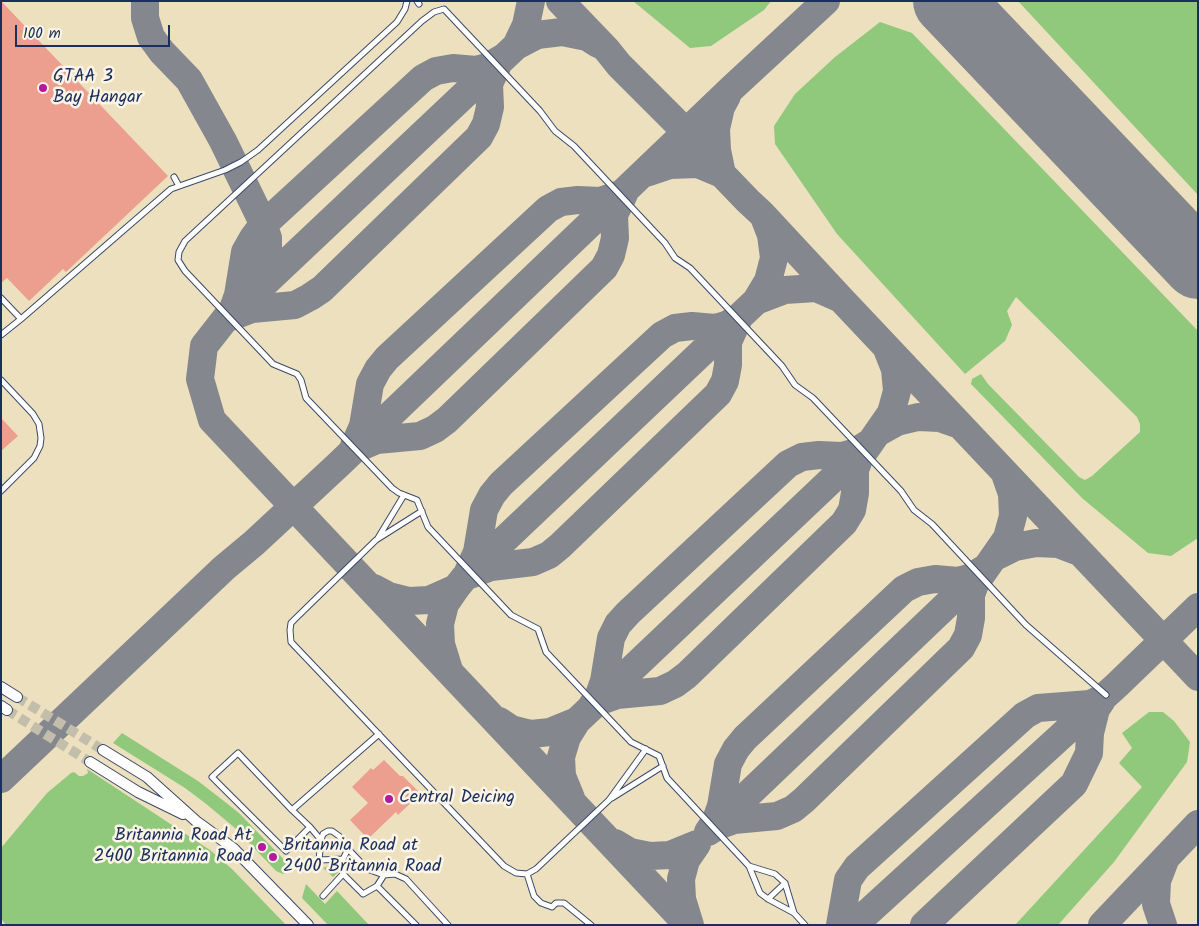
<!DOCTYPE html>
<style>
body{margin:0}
#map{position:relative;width:1199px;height:926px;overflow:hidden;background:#ede0be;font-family:Kalam,sans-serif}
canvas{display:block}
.frame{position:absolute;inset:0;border:2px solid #1b2f5e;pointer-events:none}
.scale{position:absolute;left:15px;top:25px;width:155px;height:22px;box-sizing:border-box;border:2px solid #1b2f5e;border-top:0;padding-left:6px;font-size:15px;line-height:18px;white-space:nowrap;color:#1b2f5e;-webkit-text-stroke:4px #fcf5e5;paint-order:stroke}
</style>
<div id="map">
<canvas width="1199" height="926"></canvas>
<div class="frame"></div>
<div class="scale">100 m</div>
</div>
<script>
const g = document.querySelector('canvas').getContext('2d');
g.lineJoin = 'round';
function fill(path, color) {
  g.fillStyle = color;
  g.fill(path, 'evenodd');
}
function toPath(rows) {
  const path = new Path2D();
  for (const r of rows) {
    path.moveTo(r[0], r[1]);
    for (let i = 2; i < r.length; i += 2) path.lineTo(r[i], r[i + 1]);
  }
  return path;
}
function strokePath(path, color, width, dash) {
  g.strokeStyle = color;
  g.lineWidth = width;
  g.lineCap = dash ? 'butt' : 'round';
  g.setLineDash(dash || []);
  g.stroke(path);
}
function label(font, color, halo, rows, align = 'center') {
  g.font = font + ' Kalam,sans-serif';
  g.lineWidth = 5;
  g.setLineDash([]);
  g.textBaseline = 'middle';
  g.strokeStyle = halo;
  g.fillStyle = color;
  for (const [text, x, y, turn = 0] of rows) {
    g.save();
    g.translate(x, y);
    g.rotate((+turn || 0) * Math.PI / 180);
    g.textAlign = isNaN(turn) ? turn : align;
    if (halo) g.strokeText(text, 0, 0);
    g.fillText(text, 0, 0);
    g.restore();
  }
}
fill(toPath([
 [633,1,771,1,764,10,711,46,690,48],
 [1018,1,1198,1,1198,195],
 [880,22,912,33,1198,331,1198,538,1171,556,1148,553,1082,498,971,384,972,379,981,374,988,384,1079,477,1085,480,1092,476,1140,432,1140,424,1137,417,1016,297,1007,311,1012,325,1005,341,965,374,837,234,775,144,774,126,795,94,835,57],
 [1149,712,1163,712,1174,721,1190,742,1187,762,1114,862,1058,925,1015,925,1142,787,1119,763,1132,748,1122,733],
 [122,733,198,781,220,798,239,813,295,871,283,874,276,871,235,828,205,803,185,788,113,743],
 [87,769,210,850,233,870,286,925,6,925,1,919,1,848,47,793,71,773,74,772,79,776,83,776,88,773],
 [331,865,336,867,339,871,333,877,323,868],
 [306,884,325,904,337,891,369,925,328,925,302,898]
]), '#90c87c');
strokePath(toPath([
 [145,1,145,18,151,37,162,52,189,80,223,141,262,221,268,238,268,259,264,277,256,287],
 [560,1,607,50,619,65,687,133,722,174,748,201,762,214,841,299,1198,677],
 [516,46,526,25,531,1],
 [504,57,487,67,476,70,453,68,436,71,423,78,262,226,253,238,245,252,238,295,233,309,204,346,200,379,212,420,688,925],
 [646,173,670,165,698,164,722,174,717,150,716,129,721,107,727,96],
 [756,301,785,290,816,288,841,299],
 [231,315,516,46,537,35,562,32,587,37,598,44],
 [231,317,252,309,295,305,310,297,322,289,479,137,486,124,490,107,489,84,499,62],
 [879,432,897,422,918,417,940,418,960,425],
 [354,446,363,426,370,384,378,369,387,358,548,209,561,202,578,200,601,201,623,193],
 [356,449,377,440,420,436,435,429,447,420,604,268,611,255,615,238,614,215,624,194],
 [995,557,1015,547,1036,543,1058,544,1079,552],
 [468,572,477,552,484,510,492,495,501,484,662,335,675,328,692,326,715,328,726,325,737,319],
 [470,575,491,567,533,562,549,555,560,546,718,394,725,381,728,365,728,342,738,320],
 [374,588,389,596,409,601,429,600,456,588,445,604,440,624,441,644,449,670],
 [456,588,464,578,756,301,768,281,774,258,771,235,764,217],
 [591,707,603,700,617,695,660,691,675,684,687,675,844,523,852,510,855,493,855,470,859,459,891,413,897,391,895,369,887,349],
 [591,707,599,695,604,681,611,638,618,624,628,613,788,464,802,457,819,455,842,456,853,453,869,443],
 [499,721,511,729,531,734,550,732,577,721,567,737,561,757,562,776,571,798],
 [577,721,863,450],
 [1,779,224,568,254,543,338,465,732,88,826,1],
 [715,826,979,574],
 [708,832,720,825,734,820,777,816,793,809,804,800,961,648,968,635,971,618,971,595,975,584,1007,538,1013,516,1012,494,1005,474],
 [708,832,716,820,721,806,728,764,736,749,745,738,904,589,918,582,935,579,958,581,969,578,985,568],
 [615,843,630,852,650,856,670,855,697,844,686,860,681,879,682,899,690,925],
 [840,925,848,880,857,867,1025,715,1038,708,1090,704,1101,699],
 [854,925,1117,685,1198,607],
 [924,925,1074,784,1089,753,1090,733,1096,709,1102,700],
 [1102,925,1198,824],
 [1163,925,1156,904,1157,881,1165,860]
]), '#84888e', 28);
strokePath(toPath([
 [948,1,1198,264]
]), '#84888e', 70);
fill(toPath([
 [1,1,168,176,66,272,63,269,29,301,7,278,1,283],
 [1,418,18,436,1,451],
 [384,760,400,776,403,776,418,791,418,796,398,815,396,812,368,839,350,820,368,803,352,787,371,768,373,770]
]), '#ec9e8f');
strokePath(toPath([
 [17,697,103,750],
 [7,710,90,762]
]), '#c3bdab', 10, [10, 5]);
const lane = toPath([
 [417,1,419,4],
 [174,177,179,186],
 [1,298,21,319,171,189,225,170,241,162,258,150,397,22,405,9,407,1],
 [1,335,21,319],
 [1,380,33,414,39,424,41,438,40,446,34,458,1,491],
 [422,511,376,540,297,617,291,623,290,630,291,642,504,866,516,873,527,874,536,869,609,800,646,749],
 [378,538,404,495],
 [612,798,663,766],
 [292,810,310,827],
 [321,840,323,834,328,831,332,831,339,836,347,845,348,849,343,859],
 [348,849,367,869,384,875],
 [749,866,775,874,785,883,794,913],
 [343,874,363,894,377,886,416,925],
 [527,874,534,896,541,903,552,907,556,903,564,903,591,925],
 [377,886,384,875,395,874,406,879,448,925],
 [323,896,343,874,343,859,319,860,321,840,310,827,286,851,212,777,238,753,292,810,379,734],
 [768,899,785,883],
 [805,925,794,913,768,899,760,893,749,866,667,778,659,756,631,742,546,652,538,629,511,615,428,527,417,500,399,493,392,488,306,398,301,380,297,374,273,364,185,271,178,260,179,252,185,241,422,21,434,12,444,9,540,111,555,131,574,146,665,243,675,258,690,268,782,366,795,385,813,398,901,491,914,510,932,524,1026,625,1106,695]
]);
const street = toPath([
 [1,687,17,697],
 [1,706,7,710],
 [103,750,147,777,196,821,233,848,308,925],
 [90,762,138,792,183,814]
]);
strokePath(lane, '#3a4a6c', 7);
strokePath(street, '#3a4a6c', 12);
strokePath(lane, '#fff', 5);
strokePath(street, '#fff', 10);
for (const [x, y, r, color] of [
 [43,88,5,"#b5179e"],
 [389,799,5,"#b5179e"],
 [262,847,5,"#b5179e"],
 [273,857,5,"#b5179e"]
]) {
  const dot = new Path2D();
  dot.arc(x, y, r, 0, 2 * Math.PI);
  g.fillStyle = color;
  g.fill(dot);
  strokePath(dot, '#fcf5e5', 2);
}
label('18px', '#1b2f5e', '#fcf5e5', [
 ["GTAA 3",53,78],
 ["Bay Hangar",53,99],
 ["Central Deicing",399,799],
 ["Britannia Road At",252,837,"right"],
 ["2400 Britannia Road",252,858,"right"],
 ["Britannia Road at",283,847],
 ["2400 Britannia Road",283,868]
], 'left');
</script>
